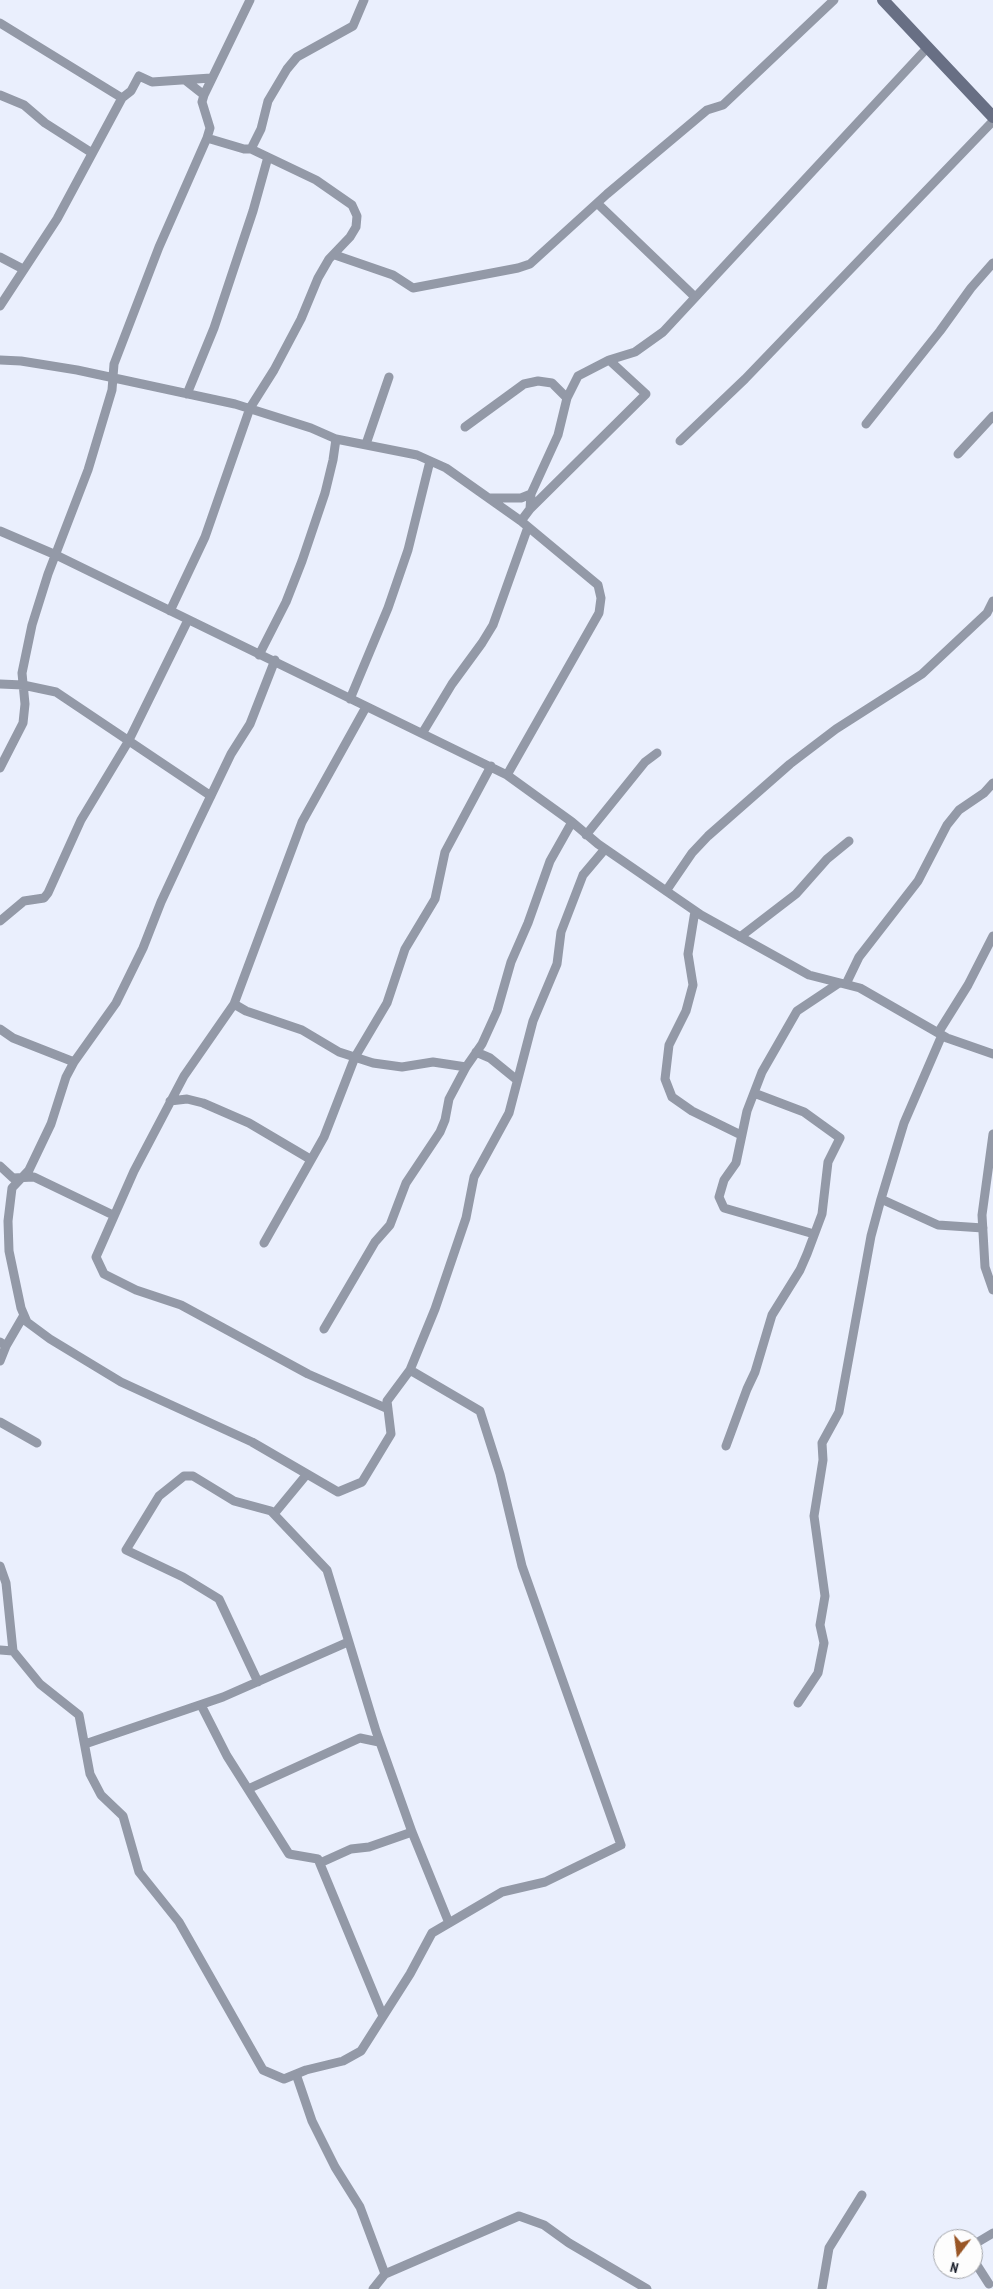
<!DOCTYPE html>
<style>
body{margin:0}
#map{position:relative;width:993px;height:2289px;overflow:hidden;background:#eaeffd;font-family:"PT Sans Narrow",sans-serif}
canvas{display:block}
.north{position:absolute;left:933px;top:2229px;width:50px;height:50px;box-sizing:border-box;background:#fdfdfd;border:1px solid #a1a3a8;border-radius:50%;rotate:195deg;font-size:14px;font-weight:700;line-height:20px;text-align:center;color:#181d29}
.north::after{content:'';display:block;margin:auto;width:18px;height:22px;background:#995626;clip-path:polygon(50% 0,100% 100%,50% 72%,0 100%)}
</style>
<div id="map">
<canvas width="993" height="2289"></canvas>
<div class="north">N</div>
</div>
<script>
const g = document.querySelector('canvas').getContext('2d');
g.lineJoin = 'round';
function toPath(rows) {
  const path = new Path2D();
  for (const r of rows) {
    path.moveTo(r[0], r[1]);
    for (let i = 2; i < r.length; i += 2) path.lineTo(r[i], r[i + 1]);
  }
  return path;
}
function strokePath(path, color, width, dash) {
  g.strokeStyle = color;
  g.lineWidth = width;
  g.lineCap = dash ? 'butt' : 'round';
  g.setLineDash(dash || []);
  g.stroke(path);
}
strokePath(toPath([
 [0,23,122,98,131,91,139,76,152,82,211,78],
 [185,80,204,95],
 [0,95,24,105,45,123,92,153],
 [207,138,244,149,251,149,261,129,268,101,287,69,297,57,353,26,364,0],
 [597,203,695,297],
 [335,255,393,275,413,288,518,268,530,264,607,194,707,110,723,105,834,0],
 [0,257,23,269],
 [0,306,57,219,122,98],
 [0,360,21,361,77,370,235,404,311,428,336,439,417,455,446,468,521,521,598,585,601,598,599,613,507,775],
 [187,394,214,328,253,211,268,157],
 [866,424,940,331,971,288,993,263],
 [465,427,524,384,538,381,552,383,567,398,578,376,609,360,635,352,663,332,928,47],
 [680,441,745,379,993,121],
 [366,444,389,377],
 [958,454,993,416],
 [489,498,521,498,531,494],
 [530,509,646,394,609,360],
 [521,521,530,509,531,494,558,435,567,398],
 [0,531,56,555,507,775,572,822,598,844,701,915,809,975,860,988,947,1038,993,1054],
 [170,611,205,537,250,408,274,370,301,319,318,278,329,259,350,237,356,227,357,216,352,205,316,180,251,149],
 [259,655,286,602,302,561,325,493,333,460,336,439],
 [275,660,250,724,231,754,194,831,161,902,143,948,116,1003,74,1062,66,1077,51,1124,29,1170,12,1188,8,1221,9,1251,21,1308,27,1322,50,1339,121,1382,252,1442,338,1492,362,1482,391,1434,387,1401,410,1370,435,1309,466,1218,474,1177,509,1113,533,1021,557,964,561,932,583,875,605,849],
 [0,684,23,685,56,692,211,796],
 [350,699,388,608,408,550,430,461],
 [366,707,302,822,234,1004,184,1076,134,1171,96,1257,104,1274,136,1290,181,1305,308,1374,388,1409],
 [423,732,452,684,482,643,493,625,528,527],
 [0,768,23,723,25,704,22,673,32,625,48,574,88,470,112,390,114,364,159,247,207,138,210,128,202,102,204,95,250,0],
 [586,835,645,762,657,753],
 [666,891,692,853,708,836,790,764,836,729,922,674,987,613,993,601],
 [695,911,688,954,693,985,686,1011,669,1045,665,1079,672,1097,692,1111,741,1135],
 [0,921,24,901,44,898,48,893,81,820,128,742,188,620],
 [740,937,796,894,827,859,849,841],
 [846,984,859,957,918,881,947,825,959,810,984,793,993,783],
 [234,1004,246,1011,302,1030,339,1052,373,1063,402,1067,433,1062,466,1067],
 [0,1029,13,1038,74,1062],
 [938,1033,968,985,993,936],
 [476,1052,490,1058,517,1080],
 [170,1101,187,1099,203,1103,249,1123,310,1159],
 [993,1134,982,1215,985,1267,993,1290],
 [0,1166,13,1178,34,1177,113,1215],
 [881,1199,938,1225,983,1228],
 [814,1234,724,1208,719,1197,724,1180,736,1163,747,1111,762,1072,797,1011,839,983],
 [264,1243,324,1137,355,1057,387,1003,405,949,435,899,445,852,491,766],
 [324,1329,375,1242,390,1225,406,1183,440,1132,445,1120,449,1099,466,1067,482,1044,497,1011,511,962,528,923,550,861,572,822],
 [0,1342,6,1346,24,1315],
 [0,1361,6,1346],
 [0,1422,37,1443],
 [726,1446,747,1389,755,1372,772,1315,800,1270,807,1254,822,1214,828,1162,840,1138,804,1112,754,1093],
 [274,1514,307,1474],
 [0,1566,6,1583,13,1651],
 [0,1650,13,1651,40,1684,79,1715,90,1774,101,1795,123,1816,139,1872,179,1922,263,2070,284,2079,306,2070,343,2061,361,2051,410,1974,432,1933,502,1892,545,1882,621,1845,522,1566,500,1474,480,1411,410,1370],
 [258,1682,219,1599,183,1577,126,1550,159,1496,184,1476,193,1476,234,1501,271,1511,327,1570,376,1731,412,1832,449,1923],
 [798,1703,818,1673,824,1643,820,1625,825,1596,814,1516,823,1460,822,1443,839,1412,871,1236,881,1199,904,1123,942,1035],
 [201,1705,227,1756,289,1854,318,1859,383,2016],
 [85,1744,223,1697,348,1642],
 [248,1789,360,1738,379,1742],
 [320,1863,351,1849,369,1847,412,1832],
 [296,2074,312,2121,335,2167,360,2207,385,2274],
 [973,2245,993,2233],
 [973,2259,989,2284],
 [373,2289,385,2274,519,2216,544,2225,569,2243,647,2289],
 [822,2289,829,2248,862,2195]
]), '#9399a7', 9);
strokePath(toPath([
 [883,0,993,117]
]), '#686f84', 12);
</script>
